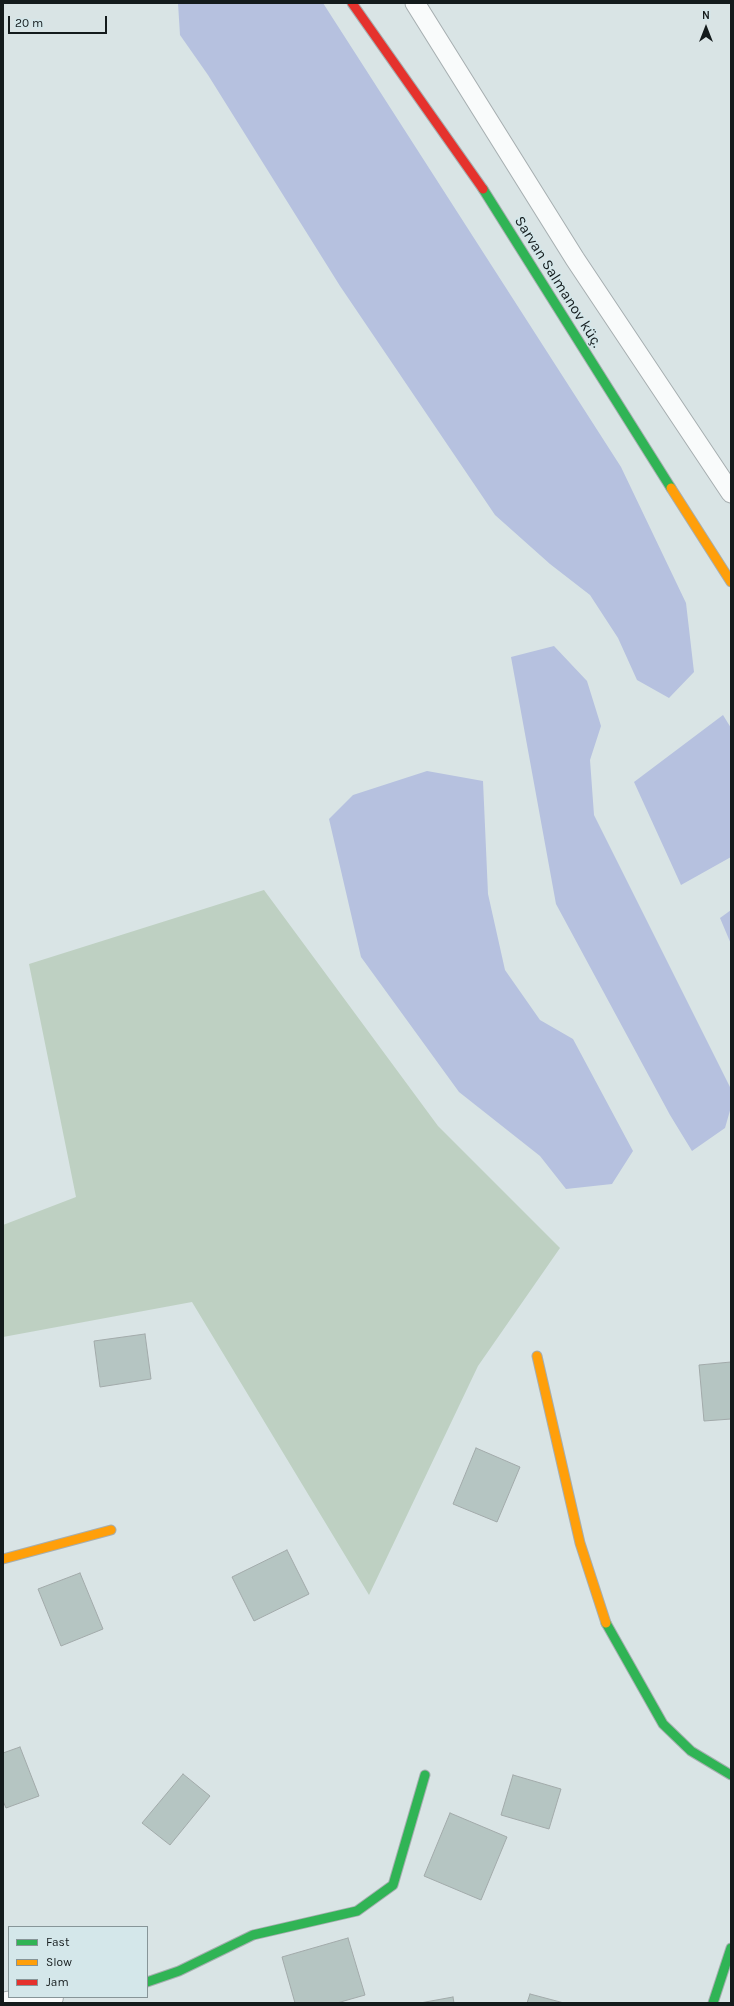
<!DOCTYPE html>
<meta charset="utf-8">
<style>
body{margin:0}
#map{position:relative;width:734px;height:2006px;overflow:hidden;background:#d9e4e5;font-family:Karla,sans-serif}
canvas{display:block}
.frame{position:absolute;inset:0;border:4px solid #141b1c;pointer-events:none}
.legend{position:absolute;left:8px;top:1926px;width:140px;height:72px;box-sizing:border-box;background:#d4e7ea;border:1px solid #879598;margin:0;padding:5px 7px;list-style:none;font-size:12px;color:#141b1c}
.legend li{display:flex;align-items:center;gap:8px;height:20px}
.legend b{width:20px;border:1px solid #879598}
.north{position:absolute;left:686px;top:8px;width:40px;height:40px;-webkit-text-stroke:3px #d4e7ea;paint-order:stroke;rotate:0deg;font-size:11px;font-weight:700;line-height:16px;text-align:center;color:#141b1c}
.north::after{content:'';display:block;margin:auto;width:14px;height:18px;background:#141b1c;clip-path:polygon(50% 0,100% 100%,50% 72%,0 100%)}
.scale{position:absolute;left:8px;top:16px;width:99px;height:18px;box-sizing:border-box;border:2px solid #141b1c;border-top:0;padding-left:5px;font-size:12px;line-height:14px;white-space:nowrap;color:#141b1c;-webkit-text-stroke:3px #d4e7ea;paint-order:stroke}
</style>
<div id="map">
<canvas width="734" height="2006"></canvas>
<div class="frame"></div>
<ul class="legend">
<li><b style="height:5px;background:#30b455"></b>Fast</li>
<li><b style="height:5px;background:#ff9f0a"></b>Slow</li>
<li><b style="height:5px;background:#e5322d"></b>Jam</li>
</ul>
<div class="north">N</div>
<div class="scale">20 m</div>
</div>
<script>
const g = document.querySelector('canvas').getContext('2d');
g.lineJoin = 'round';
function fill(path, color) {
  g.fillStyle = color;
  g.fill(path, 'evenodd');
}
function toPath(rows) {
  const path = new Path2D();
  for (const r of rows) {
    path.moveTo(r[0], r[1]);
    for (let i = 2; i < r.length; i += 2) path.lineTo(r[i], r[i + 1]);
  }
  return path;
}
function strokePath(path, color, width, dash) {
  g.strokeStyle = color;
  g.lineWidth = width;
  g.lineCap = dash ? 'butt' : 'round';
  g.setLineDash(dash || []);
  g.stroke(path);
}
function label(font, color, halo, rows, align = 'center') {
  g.font = font + ' Karla,sans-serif';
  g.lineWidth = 3;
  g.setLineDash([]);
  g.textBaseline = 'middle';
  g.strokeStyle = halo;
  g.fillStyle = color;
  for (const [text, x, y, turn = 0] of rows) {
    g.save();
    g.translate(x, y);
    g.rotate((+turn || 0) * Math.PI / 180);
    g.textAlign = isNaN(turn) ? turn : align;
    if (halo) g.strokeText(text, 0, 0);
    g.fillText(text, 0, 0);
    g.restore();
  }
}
fill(toPath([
 [264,890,438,1126,560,1248,478,1366,369,1595,192,1302,3,1337,3,1225,76,1197,29,964]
]), '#bed0c2');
fill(toPath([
 [178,3,323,3,621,467,686,603,694,672,669,698,637,680,618,638,590,595,550,564,495,515,340,286,208,75,180,35],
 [554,646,587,681,601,726,590,760,594,815,731,1089,731,1107,725,1128,692,1151,670,1115,556,904,511,657],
 [723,715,731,728,731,857,681,885,634,782],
 [427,771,483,781,488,894,505,970,540,1020,573,1039,633,1151,612,1184,566,1189,540,1156,459,1092,361,957,329,819,353,795],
 [731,910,731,944,720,918]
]), '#b6c1df');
const building = toPath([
 [145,1334,151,1379,100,1387,94,1341,145,1334],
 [731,1362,731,1419,704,1421,699,1365,731,1362],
 [476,1448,520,1467,497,1522,453,1504,476,1448],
 [287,1550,309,1594,254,1621,232,1577,287,1550],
 [80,1573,103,1629,61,1646,38,1589,80,1573],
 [20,1747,39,1796,6,1808,3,1801,3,1753,20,1747],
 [183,1774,210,1796,170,1845,142,1823,183,1774],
 [513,1775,561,1789,549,1829,501,1815,513,1775],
 [450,1813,507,1837,481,1900,424,1876,450,1813],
 [348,1938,365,1995,337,2003,295,2003,282,1957,348,1938],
 [530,1994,564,2003,527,2003,530,1994],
 [453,1997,454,2003,420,2003,453,1997]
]);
fill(building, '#b5c5c2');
strokePath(building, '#a2aaaa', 1);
const lane = toPath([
 [415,3,575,259,731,493]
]);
const street = toPath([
 [7,2003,52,1997]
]);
const fast = toPath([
 [483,189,671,488],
 [606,1623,663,1724,691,1751,731,1775],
 [147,1982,179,1971,253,1935,357,1911,393,1885,425,1775],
 [713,2003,731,1948]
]);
const slow = toPath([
 [671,488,731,582],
 [537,1356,580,1543,606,1623],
 [3,1559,111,1530]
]);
const jam = toPath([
 [352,3,483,189]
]);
strokePath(lane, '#a6aeb0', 21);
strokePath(street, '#a6aeb0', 24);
strokePath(fast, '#a6aeb0', 11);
strokePath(slow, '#a6aeb0', 11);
strokePath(jam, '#a6aeb0', 11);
strokePath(lane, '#f9fbfb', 19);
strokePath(street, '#f9fbfb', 22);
strokePath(fast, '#30b455', 9);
strokePath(slow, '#ff9f0a', 9);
strokePath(jam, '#e5322d', 9);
label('15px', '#141b1c', '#d4e7ea', [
 ["Sarvan Salmanov küç.",558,282,58]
]);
</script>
